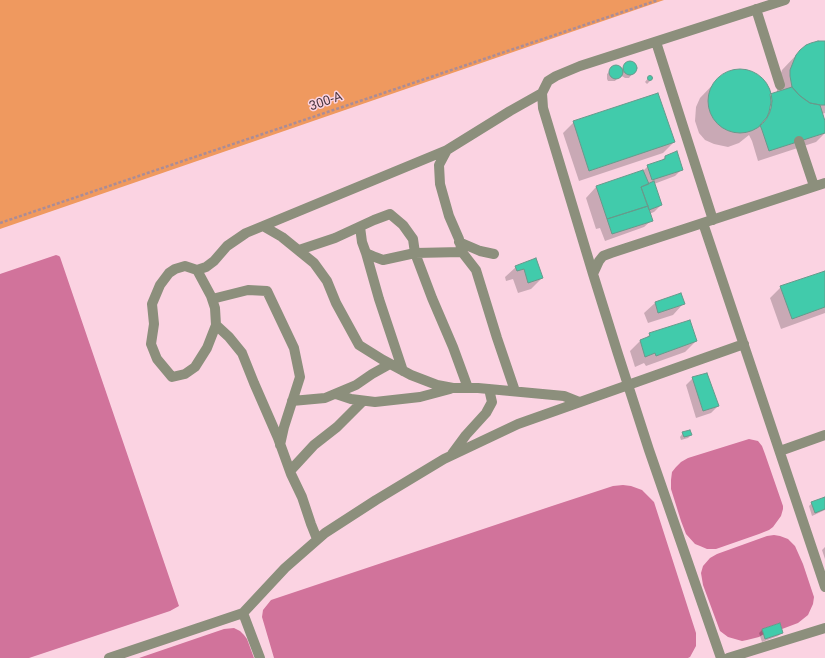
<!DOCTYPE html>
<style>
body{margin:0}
canvas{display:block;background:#fbd3e2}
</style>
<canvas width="825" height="658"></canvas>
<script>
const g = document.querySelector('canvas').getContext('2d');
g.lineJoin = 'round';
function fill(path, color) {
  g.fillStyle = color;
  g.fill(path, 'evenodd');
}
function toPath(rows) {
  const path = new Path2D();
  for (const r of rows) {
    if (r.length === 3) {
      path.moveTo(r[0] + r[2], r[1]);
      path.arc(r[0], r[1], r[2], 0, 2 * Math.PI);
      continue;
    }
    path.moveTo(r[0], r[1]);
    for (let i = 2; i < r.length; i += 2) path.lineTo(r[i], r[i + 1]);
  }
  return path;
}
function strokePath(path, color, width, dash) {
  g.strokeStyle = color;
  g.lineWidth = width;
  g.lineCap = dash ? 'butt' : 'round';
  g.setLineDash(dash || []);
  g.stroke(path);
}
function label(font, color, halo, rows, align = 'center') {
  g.font = font + ' Roboto,sans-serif';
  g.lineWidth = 3;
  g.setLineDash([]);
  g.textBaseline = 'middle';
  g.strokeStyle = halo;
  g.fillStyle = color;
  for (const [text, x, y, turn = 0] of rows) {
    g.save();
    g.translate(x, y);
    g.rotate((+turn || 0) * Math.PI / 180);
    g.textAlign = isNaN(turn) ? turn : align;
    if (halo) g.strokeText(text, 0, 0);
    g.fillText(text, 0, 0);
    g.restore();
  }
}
fill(toPath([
 [0,0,664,0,0,229]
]), '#ef995f');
fill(toPath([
 [56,255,59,256,60,257,179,606,170,611,29,658,0,658,0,274],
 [749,439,758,441,762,446,765,454,783,506,783,509,781,516,773,527,769,530,759,534,716,549,707,549,700,546,695,544,686,534,681,521,671,489,671,480,672,472,676,467,681,462,688,458],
 [623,485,631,486,642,490,654,502,696,633,696,646,690,657,688,658,274,658,262,617,263,610,271,600,552,506,613,486],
 [774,535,780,536,788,539,795,546,803,564,814,597,813,604,808,615,798,623,782,629,780,623,762,629,764,634,759,637,747,640,742,641,728,637,720,631,703,585,701,573,703,566,710,558,717,554,767,536],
 [234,628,240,631,244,635,247,639,254,658,139,658,224,629]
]), '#d1739b');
fill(toPath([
 [825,42,825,113,822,114,825,124,825,133,816,142,758,161,752,141,749,135,739,143,728,147,714,144,705,140,699,133,695,121,696,107,700,98,721,76,725,74,736,71,747,71,755,74,760,78,766,85,769,96,777,93,777,84,782,70,801,50],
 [627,63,632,63,635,66,636,69,629,78,625,78,620,75,615,81,608,81,607,79,607,74,613,68,618,67,621,70],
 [649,77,651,77,652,79,647,84,645,82],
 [574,122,674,142,663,153,579,181,563,133],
 [665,157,682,169,675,176,654,184,661,205,654,212,649,214,652,220,644,227,605,241,600,228,596,229,586,198,596,187,643,171,648,166,660,162],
 [536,259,542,278,531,289,518,293,513,279,506,281,505,277,516,267],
 [825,272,825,313,781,329,770,298,781,287],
 [680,294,683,304,673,315,648,323,644,313,655,303],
 [650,334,696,341,685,352,646,366,644,363,635,367,630,351,640,341,644,340],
 [693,378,718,406,711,413,696,418,686,385],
 [683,433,691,435,688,438,681,440,680,437],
 [825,498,825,510,812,516,809,506,812,503],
 [825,547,825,559,822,550],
 [762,630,782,633,778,636,762,642,759,633]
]), '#0003');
const building = toPath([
 [818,41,825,41,825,105,821,105,810,103,799,95,792,87,790,76,790,70,796,55,800,50,806,45,811,43,818,41],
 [630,68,7],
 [616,72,7],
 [740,101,32],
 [650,78,2.5],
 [792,87,799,95,804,99,810,103,820,105,825,121,825,133,769,151,762,130,760,125,767,117,769,112,771,102,770,94,792,87],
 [658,93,675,142,589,171,573,121,658,93],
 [677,151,683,170,652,180,647,165,665,159,665,156,677,151],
 [643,170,649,184,641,187,648,206,607,219,596,186,643,170],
 [654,181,662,205,649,210,641,187,654,181],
 [648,206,653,221,612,234,607,219,648,206],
 [536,258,543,278,528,283,524,269,517,271,515,266,536,258],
 [825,271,825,307,792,319,780,286,825,271],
 [681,293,685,304,658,313,655,302,681,293],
 [690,320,697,341,656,356,655,353,645,357,640,340,650,336,649,333,690,320],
 [707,373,719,406,703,411,692,377,707,373],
 [690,430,692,435,684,437,682,432,690,430],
 [825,497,825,509,815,513,811,502,825,497],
 [780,623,783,633,765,639,762,629,780,623]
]);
fill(building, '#41cbab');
strokePath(building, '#669a8b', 1);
strokePath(toPath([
 [0,223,658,0]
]), '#aa8c97', 2.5, [3, 2]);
strokePath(toPath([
 [756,9,780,85],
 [656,42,713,220],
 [799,141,814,186],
 [703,223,825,587],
 [263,226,447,150],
 [459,242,480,251,494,254],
 [299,250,335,238,374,220,390,214,403,225,413,239,415,253,383,260,375,257,366,253,362,242,360,227],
 [462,252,476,270,497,338,515,391],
 [366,253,379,299,403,371],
 [197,270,211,296,215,308,216,325,207,348,195,367,185,374,172,377,157,359,151,344,154,324,152,304,160,285,169,273,175,269,185,266,197,270,206,267,214,261,227,246,246,233,263,226,282,237,314,263,327,281,336,303,359,345,383,360,411,375,437,385,453,388,468,388,453,347,432,298,415,253,462,252,459,239,449,216,440,184,439,165,447,150,510,111,542,93],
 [593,274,599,261,603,256,611,253,825,183],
 [212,299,248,290,267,291,294,348,300,377,284,427,280,445],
 [216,325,229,337,242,353,254,383,278,438,291,474,302,497,311,524,317,539],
 [468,388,478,388,564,396,579,402],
 [336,394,351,399,375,402,420,397,450,389],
 [292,401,325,398,356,385,372,374,390,364],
 [780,451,825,435],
 [452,454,466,435,486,413,492,402,489,389],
 [290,471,314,445,337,427,363,401],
 [243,613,285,568,325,533,376,500,444,459,518,424,744,344],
 [109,658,243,613,260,658],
 [721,658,649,450,618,354,593,274,543,108,542,93,548,81,556,76,580,66,785,0],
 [728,658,825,628]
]), '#8c8f7c', 10);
label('13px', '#4a363e', '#fbd3e2', [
 ["300-A",326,102,-19]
]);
</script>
